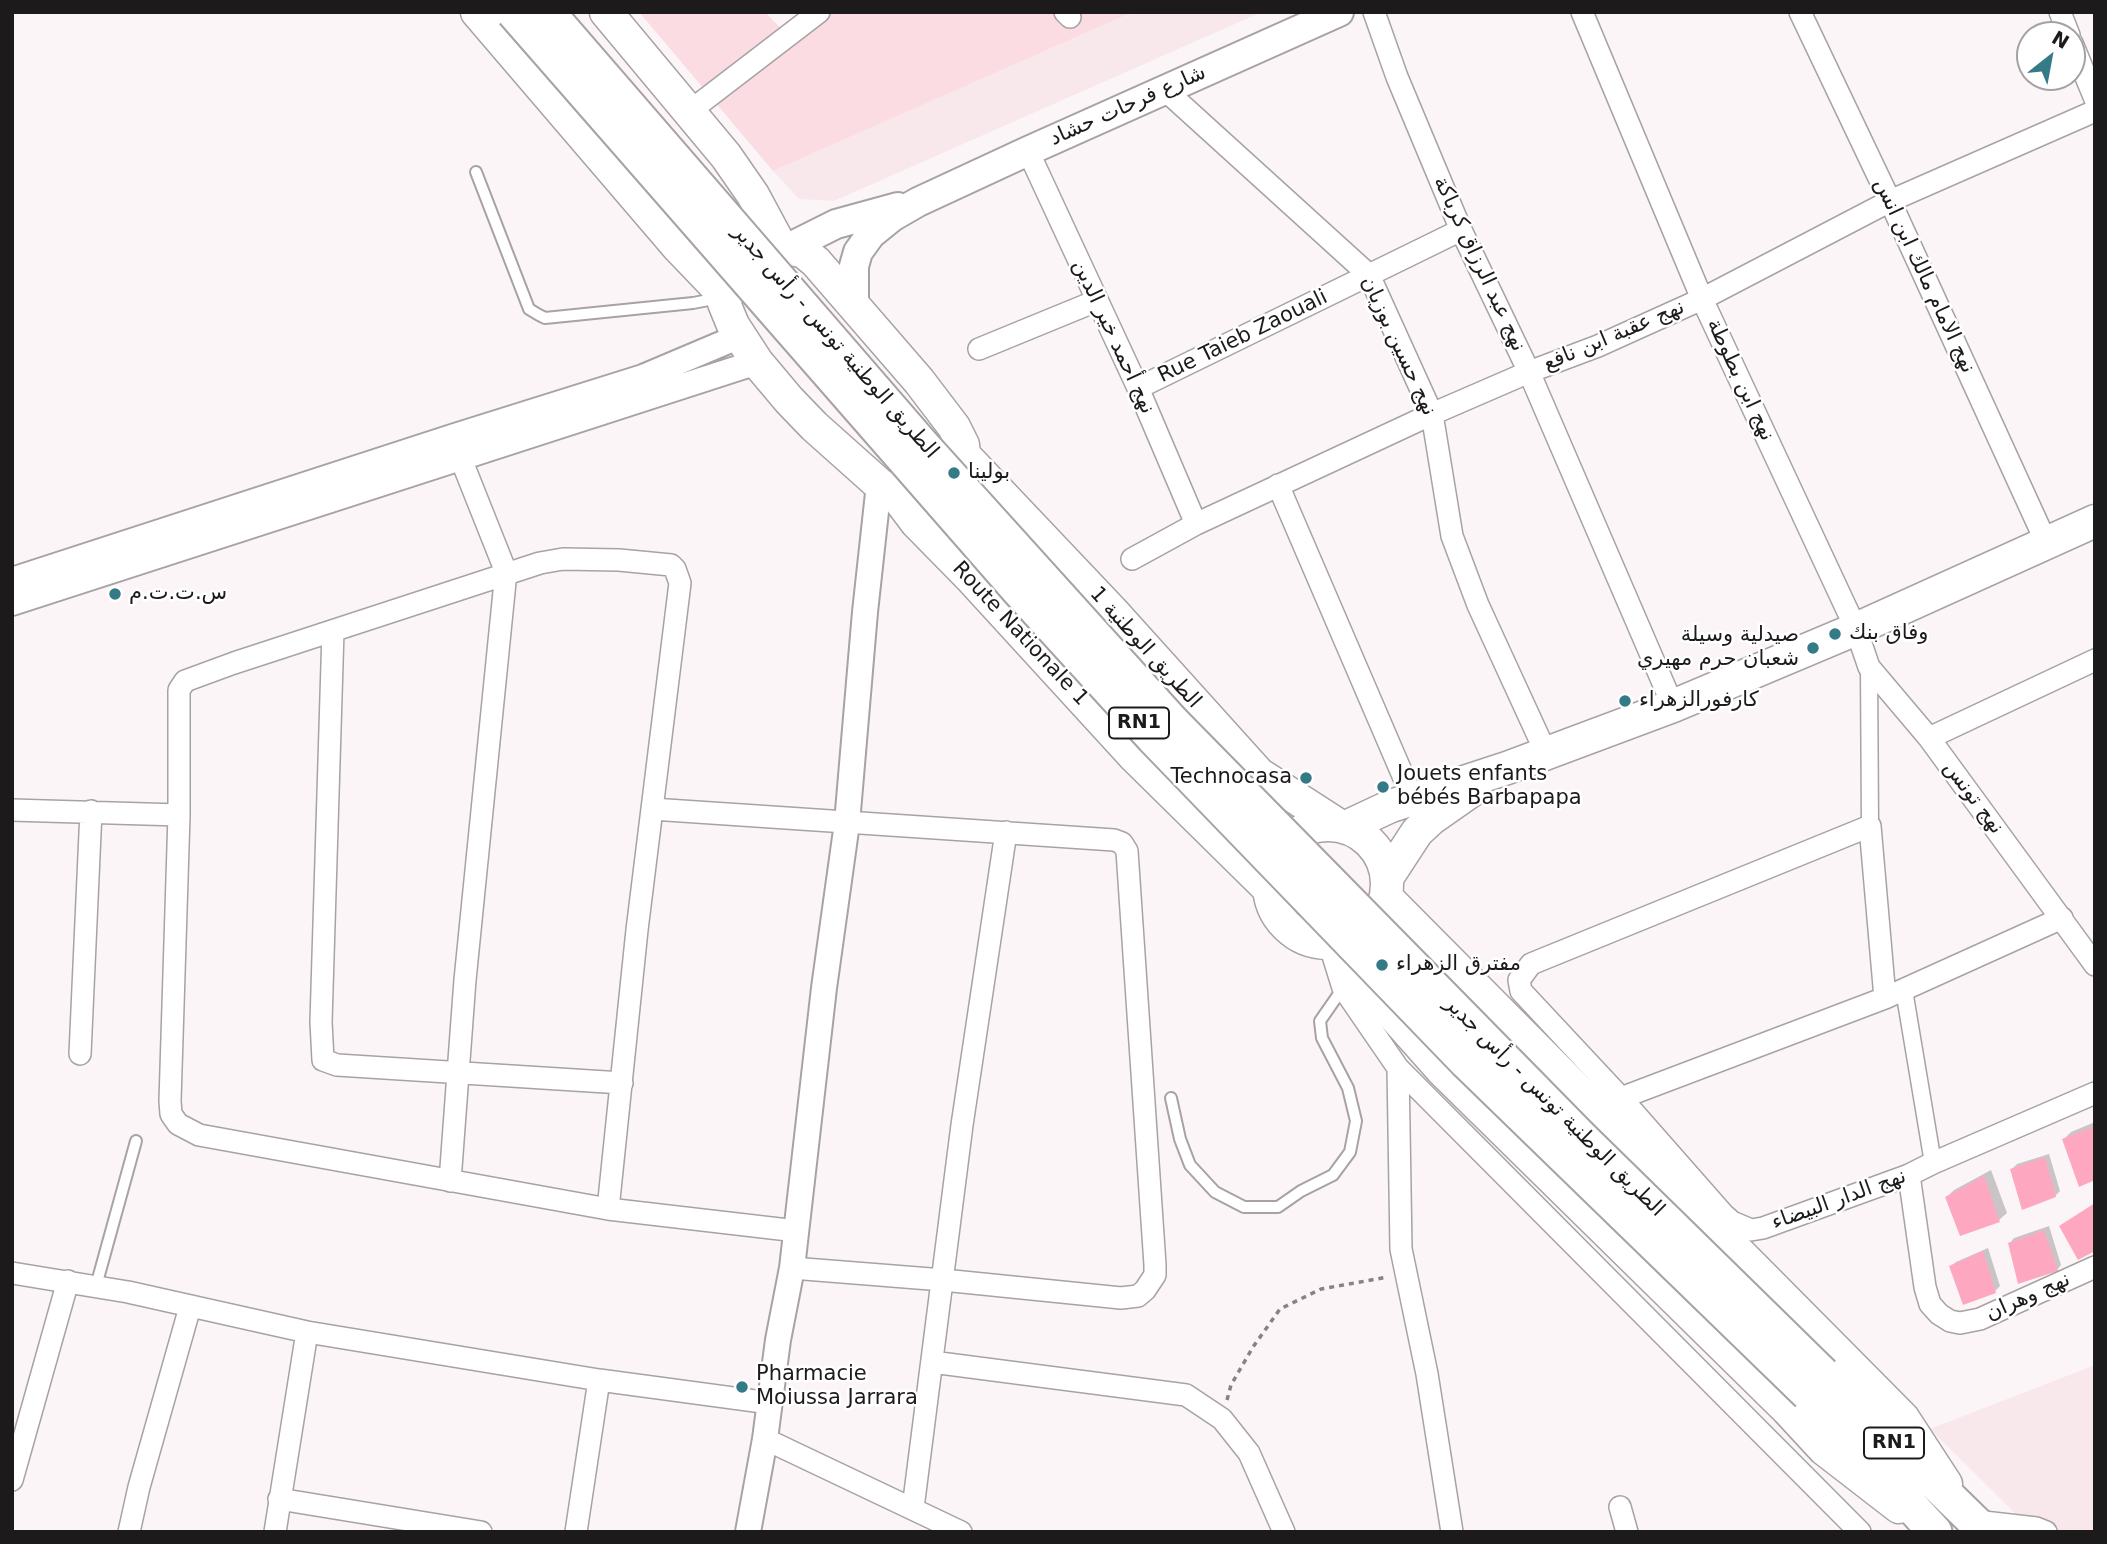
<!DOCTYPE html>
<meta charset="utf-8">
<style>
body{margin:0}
#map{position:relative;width:2107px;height:1544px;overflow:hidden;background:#fcf5f7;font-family:"DejaVu Sans",sans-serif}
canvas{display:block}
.frame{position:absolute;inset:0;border:14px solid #1c1a1a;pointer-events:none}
.north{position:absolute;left:2016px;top:21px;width:70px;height:70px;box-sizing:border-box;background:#fff;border:2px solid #a4a3a3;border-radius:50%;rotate:31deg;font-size:19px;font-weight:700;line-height:28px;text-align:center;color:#1c1a1a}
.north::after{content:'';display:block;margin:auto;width:24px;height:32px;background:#347a87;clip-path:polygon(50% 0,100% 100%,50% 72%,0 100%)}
</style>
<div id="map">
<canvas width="2107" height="1544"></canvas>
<div class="frame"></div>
<div class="north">N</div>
</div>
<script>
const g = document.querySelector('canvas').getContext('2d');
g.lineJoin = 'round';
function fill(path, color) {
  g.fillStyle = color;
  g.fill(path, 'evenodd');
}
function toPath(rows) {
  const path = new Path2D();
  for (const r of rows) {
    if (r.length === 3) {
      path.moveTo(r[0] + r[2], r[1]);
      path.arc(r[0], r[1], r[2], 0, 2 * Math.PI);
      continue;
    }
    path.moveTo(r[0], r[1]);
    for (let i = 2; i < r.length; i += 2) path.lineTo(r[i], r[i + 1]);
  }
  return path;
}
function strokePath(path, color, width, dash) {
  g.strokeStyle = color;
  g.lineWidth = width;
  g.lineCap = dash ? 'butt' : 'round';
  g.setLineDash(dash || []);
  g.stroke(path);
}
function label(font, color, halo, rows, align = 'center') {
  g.font = font + ' "DejaVu Sans","Noto Naskh Arabic",sans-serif';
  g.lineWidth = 5;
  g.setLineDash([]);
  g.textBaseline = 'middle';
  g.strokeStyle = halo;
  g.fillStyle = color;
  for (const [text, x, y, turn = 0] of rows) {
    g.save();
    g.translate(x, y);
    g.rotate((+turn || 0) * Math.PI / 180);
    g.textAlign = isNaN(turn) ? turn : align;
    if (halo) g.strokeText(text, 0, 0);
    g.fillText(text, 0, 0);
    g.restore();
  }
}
fill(toPath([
 [1133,12,1262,12,834,201,799,199,773,171],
 [2095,1365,2095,1532,2034,1532,1930,1429]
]), '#f8e8ec');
fill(toPath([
 [639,12,765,12,787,35,815,12,1133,12,773,171]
]), '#fbdce3');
fill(toPath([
 [2095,1122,2095,1178,2064,1139,2071,1132],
 [2049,1154,2060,1191,2055,1196,2012,1169,2017,1164],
 [1991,1170,2007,1213,1999,1220,1947,1197,1954,1190],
 [2049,1226,2061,1265,2057,1270,2010,1243,2014,1238],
 [1988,1248,2000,1286,1995,1291,1951,1266,1956,1262]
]), '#0003');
fill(toPath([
 [2095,1126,2095,1180,2079,1187,2062,1139],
 [2045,1157,2056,1197,2022,1210,2010,1169],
 [1984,1176,2000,1222,1960,1236,1945,1197],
 [2095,1203,2095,1251,2078,1260,2059,1226],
 [2044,1230,2058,1271,2018,1284,2008,1243],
 [1983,1251,1996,1293,1963,1305,1949,1266]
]), '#fda8c0');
const service = toPath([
 [476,172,529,309,539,315,545,318,693,303,719,298],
 [1171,1098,1180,1139,1190,1165,1215,1192,1244,1207,1278,1207,1301,1191,1333,1175,1350,1152,1356,1121,1348,1088,1322,1038,1320,1021,1343,988],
 [96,1286,136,1141]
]);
const pedestrian = toPath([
 [1869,667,1870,826],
 [1904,990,1933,1163]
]);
const minor = toPath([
 [1065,12,1070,17],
 [1374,12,1397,77,1461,230,1529,372,1673,706],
 [1582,12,1702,299,1856,629,1869,667,1929,738,2095,965],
 [1800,12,1890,201,2046,542],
 [2060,12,2069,35],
 [2072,43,2095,99],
 [1164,89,1369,275,1432,414,1452,536,1478,605,1546,753],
 [690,111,819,12],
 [1028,151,1138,388,1196,524],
 [979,349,1096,301],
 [1138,388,1461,230],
 [1278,485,1413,799],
 [1132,559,1196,524,1432,414,1529,372,1598,346,1702,299,1890,201,2095,111],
 [333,631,321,1022,323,1060,337,1065,622,1083],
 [1929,738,2095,660],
 [652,809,1114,840,1122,843,1127,851,1155,1265,1155,1275,1145,1290,1138,1296,1121,1298,943,1280,792,1268],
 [12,810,179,815],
 [1329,943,1343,988,1398,1068,1860,1532],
 [1885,998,1870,826,1531,964,1519,980,1521,991,1621,1098,1723,1214,1732,1222,1751,1230,1763,1228,1909,1175,1933,1163,2095,1093],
 [80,1054,91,811],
 [1398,1068,1401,1249,1427,1374,1452,1532],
 [1621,1098,1885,998,2062,918],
 [1909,1175,1925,1287,1930,1304,1939,1314,1950,1321,1960,1323,1980,1319,2095,1267],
 [450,1181,465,980,506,572,461,459],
 [608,1209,637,930,680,583,675,569,671,565,619,560,563,559,540,563,234,663,185,681,179,690,179,815,170,1101,171,1114,178,1124,199,1135,608,1209,797,1231],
 [12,1273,128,1292,307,1332,599,1380,770,1403],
 [932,1362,1186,1395,1222,1419,1249,1453,1284,1532],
 [765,1439,961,1532],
 [12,1480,68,1281],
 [279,1499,481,1532],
 [1620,1507,1627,1532],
 [913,1508,962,1125,1006,832],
 [1975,1521,2036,1528,2046,1532],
 [129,1532,139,1487,190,1307],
 [275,1532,307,1332],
 [576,1532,599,1380]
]);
const tertiary = toPath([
 [12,580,455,436,643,377,740,336],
 [12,603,757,362],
 [748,1532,765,1439,778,1340,792,1268,824,988,847,823,865,612,879,484]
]);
const secondary = toPath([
 [788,248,836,224,898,207],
 [854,306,854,266,858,252,871,234,892,217,918,202,1028,151,1339,12]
]);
const primary = toPath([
 [477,12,679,248,725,296],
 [606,12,726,156,753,195,782,249],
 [788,248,804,252,816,262,919,381,954,427,963,445,965,466,957,480,942,493,927,498,914,500,895,494,879,484,814,426,789,400,757,362,733,325,724,303,730,288,755,265,788,248],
 [965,456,1112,611,1259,774,1338,825],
 [895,494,916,522,970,577,1133,755,1269,889],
 [1328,884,59],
 [1346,827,1391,806,1507,768,1673,706,1856,629,2095,521],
 [1387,878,1417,832,1431,819,1471,791],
 [1386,897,1903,1418,1946,1484],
 [1343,941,1362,980,1441,1069,1787,1409,1824,1449,1899,1507]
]);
const trunk = toPath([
 [1823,1374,1985,1532],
 [1808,1394,1935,1532]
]);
strokePath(service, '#a8a2a3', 14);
strokePath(pedestrian, '#a8a2a3', 19);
strokePath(minor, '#a8a2a3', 24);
strokePath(tertiary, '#a8a2a3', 28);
strokePath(secondary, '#a8a2a3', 32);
strokePath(primary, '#a8a2a3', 35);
strokePath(trunk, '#a8a2a3', 37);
strokePath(toPath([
 [1227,1400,1231,1385,1253,1347,1280,1309,1321,1289,1388,1277]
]), '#878283', 3.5, [5, 5]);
strokePath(service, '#fff', 10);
strokePath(pedestrian, '#fff', 16);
strokePath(minor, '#fff', 21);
strokePath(tertiary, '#fff', 24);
strokePath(secondary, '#fff', 28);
strokePath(primary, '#fff', 32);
strokePath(trunk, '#fff', 33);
const trunkBridge = toPath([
 [513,12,1018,590,1153,738,1466,1062,1808,1394],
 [548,12,921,443,1172,721,1581,1137,1823,1374]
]);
strokePath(trunkBridge, '#a8a2a3', 37, []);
strokePath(trunkBridge, '#fff', 33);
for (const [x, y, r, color] of [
 [954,473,7,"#347a87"],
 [115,594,7,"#347a87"],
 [1835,634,7,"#347a87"],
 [1813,648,7,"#347a87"],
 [1625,701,7,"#347a87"],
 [1306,778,7,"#347a87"],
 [1383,787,7,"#347a87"],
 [1382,965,7,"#347a87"],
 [742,1387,7,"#347a87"]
]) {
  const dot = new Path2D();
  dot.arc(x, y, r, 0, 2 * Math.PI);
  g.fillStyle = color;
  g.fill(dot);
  strokePath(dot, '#fff', 2.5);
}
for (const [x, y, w] of [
 [1139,723,60],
 [1894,1443,60]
]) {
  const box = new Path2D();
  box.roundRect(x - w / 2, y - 15.5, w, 31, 5);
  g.fillStyle = '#fff';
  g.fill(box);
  strokePath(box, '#1c1a1a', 2);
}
label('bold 19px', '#1c1a1a', null, [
 ["RN1",1139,723],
 ["RN1",1894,1443]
]);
label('21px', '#1c1a1a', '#fff', [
 ["شارع فرحات حشاد",1128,106,-24],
 ["نهج عبد الرزاق كرباكة",1479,264,65],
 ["نهج الامام مالك ابن انس",1924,276,65],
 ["نهج عقبة ابن نافع",1614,336,-23],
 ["نهج أحمد خير الدين",1113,337,65],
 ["Rue Taieb Zaouali",1243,337,-26],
 ["الطريق الوطنية تونس - رأس جدير",835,342,49],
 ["نهج حسين بوزيان",1398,346,65],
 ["نهج ابن بطوطة",1740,380,65],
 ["Route Nationale 1",1020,634,47],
 ["الطريق الوطنية 1",1145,648,48],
 ["نهج تونس",1973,798,53],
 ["الطريق الوطنية تونس - رأس جدير",1554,1107,45],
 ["نهج الدار البيضاء",1839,1200,-20],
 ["نهج وهران",2028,1297,-24]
]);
label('21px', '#1c1a1a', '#fff', [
 ["بولينا",968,473],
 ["س.ت.ت.م",129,594],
 ["وفاق بنك",1849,634],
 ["صيدلية وسيلة",1799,636,"right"],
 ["شعبان حرم مهيري",1799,660,"right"],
 ["كارفورالزهراء",1639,701],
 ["Jouets enfants",1397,775],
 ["bébés Barbapapa",1397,799],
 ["Technocasa",1292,778,"right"],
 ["مفترق الزهراء",1396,965],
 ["Pharmacie",756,1375],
 ["Moiussa Jarrara",756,1399]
], 'left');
</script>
